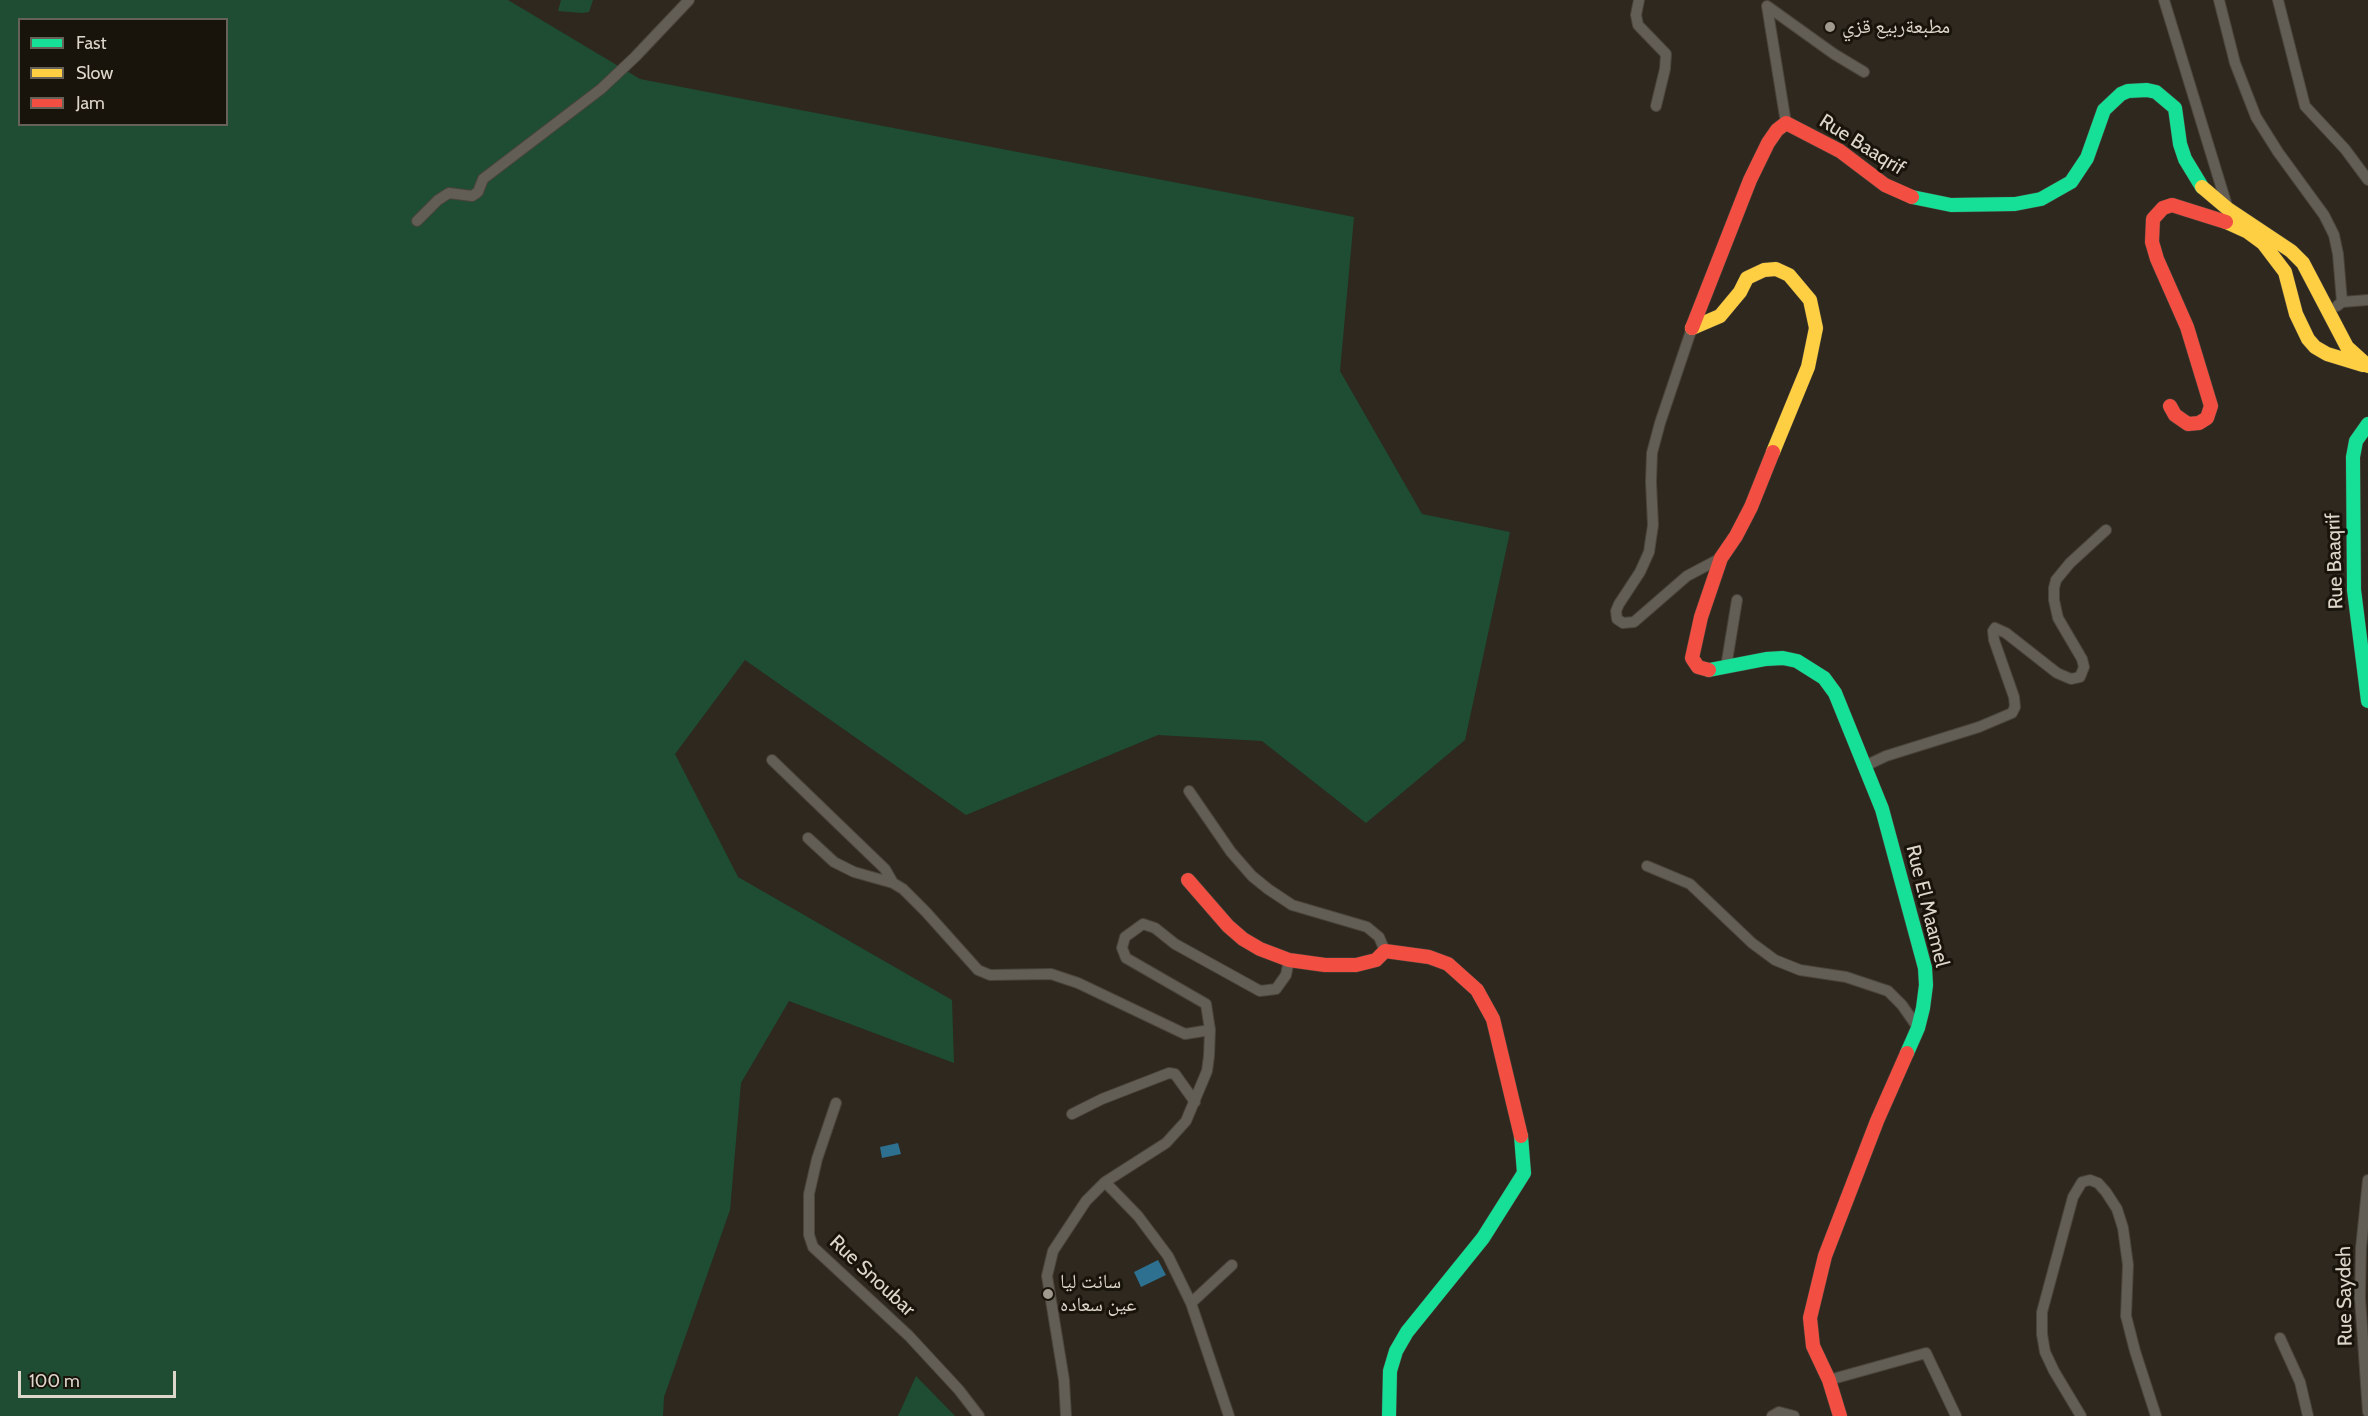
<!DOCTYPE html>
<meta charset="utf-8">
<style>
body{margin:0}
#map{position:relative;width:2368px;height:1416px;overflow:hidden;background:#2e281e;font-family:Cabin,sans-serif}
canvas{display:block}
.legend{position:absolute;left:18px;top:18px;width:210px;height:108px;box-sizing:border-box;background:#19140b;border:2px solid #676257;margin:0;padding:8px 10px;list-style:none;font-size:18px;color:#ddd6ca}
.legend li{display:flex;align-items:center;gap:12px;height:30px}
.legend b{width:30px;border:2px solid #676257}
.scale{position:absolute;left:18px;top:1371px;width:158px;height:27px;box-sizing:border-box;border:3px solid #ddd6ca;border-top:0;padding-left:8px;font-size:18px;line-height:21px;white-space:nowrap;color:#ddd6ca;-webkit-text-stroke:4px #19140b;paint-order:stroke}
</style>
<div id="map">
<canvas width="2368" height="1416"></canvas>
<ul class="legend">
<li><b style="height:8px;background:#16e098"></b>Fast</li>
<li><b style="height:8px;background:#ffcf43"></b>Slow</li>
<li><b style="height:8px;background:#f24e42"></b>Jam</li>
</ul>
<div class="scale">100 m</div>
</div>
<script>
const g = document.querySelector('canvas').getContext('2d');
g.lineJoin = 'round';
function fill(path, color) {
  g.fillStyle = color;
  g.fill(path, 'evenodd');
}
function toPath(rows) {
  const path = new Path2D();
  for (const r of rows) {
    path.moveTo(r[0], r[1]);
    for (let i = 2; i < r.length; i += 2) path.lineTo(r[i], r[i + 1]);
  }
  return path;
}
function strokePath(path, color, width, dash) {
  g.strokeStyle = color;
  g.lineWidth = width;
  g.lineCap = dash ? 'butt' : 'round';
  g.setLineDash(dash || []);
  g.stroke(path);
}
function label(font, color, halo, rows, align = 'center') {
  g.font = font + ' Cabin,"Noto Naskh Arabic",sans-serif';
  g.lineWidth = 6;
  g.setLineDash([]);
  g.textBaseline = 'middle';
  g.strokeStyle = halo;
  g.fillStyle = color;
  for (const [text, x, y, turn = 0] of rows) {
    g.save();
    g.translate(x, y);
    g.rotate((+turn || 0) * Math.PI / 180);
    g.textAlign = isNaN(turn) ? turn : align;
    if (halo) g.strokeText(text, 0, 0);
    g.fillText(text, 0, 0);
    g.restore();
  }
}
fill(toPath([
 [0,0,508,0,640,79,1354,217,1340,371,1422,514,1510,532,1465,740,1366,823,1262,741,1158,735,966,815,745,660,675,754,738,877,952,1000,954,1063,789,1001,741,1083,730,1210,664,1397,663,1416,0,1416],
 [20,20,226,20,226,124,20,124],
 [561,0,593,0,589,12,582,13,558,11],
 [916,1376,955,1416,898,1416]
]), '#1e4d33');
fill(toPath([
 [898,1143,901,1154,882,1158,880,1147],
 [1158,1260,1166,1275,1141,1287,1134,1272]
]), '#2d708f');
const street = toPath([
 [1639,0,1636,15,1638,25,1666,54,1665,69,1656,106],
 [2164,0,2228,209],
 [2219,0,2235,63,2256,117,2278,152,2324,215,2334,235,2338,254,2342,302],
 [2278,0,2305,106,2345,149,2368,180],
 [1786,123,1767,6,1834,54,1864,72],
 [417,221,438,200,449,193,472,196,478,192,483,179,601,89,635,57,689,0],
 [2337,306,2342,302,2368,300],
 [1692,328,1660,423,1652,453,1651,482,1653,525,1649,552,1640,572,1619,604,1616,611,1617,619,1623,623,1634,622,1687,576,1721,558],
 [1726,667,1737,600],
 [772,760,885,869,893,883],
 [1865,766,1886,756,1979,727,2012,713,2015,707,2014,697,1994,640,1993,631,1995,628,2006,633,2057,673,2071,679,2080,677,2084,667,2082,659,2058,618,2054,600,2054,588,2056,580,2070,563,2106,530],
 [1189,791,1231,852,1252,876,1268,889,1292,905,1367,927,1379,937,1385,951],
 [808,838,834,862,854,872,893,883,903,889,926,912,978,970,990,975,1051,974,1078,983,1185,1034,1210,1030],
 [1647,866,1690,884,1752,943,1775,960,1800,970,1846,977,1888,991,1902,1005,1918,1028],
 [836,1103,817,1159,809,1194,809,1235,813,1247,909,1336,959,1390,979,1416],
 [1072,1114,1102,1099,1169,1073,1175,1074,1195,1102],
 [2368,1180,2361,1248,2360,1298,2368,1412],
 [1105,1182,1138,1216,1168,1256,1191,1303,1229,1416],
 [1191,1303,1232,1265],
 [2280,1338,2300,1382,2308,1416],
 [1829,1380,1926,1353,1956,1416],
 [1066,1416,1064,1380,1047,1276,1053,1251,1086,1201,1105,1182,1166,1143,1186,1121,1207,1071,1209,1056,1210,1030,1206,1004,1126,958,1122,948,1125,937,1143,924,1155,928,1175,944,1260,991,1276,989,1286,975,1289,960],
 [1772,1416,1779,1412,1794,1416],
 [2081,1416,2054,1371,2045,1352,2042,1334,2042,1312,2073,1197,2082,1182,2090,1180,2098,1183,2106,1192,2117,1209,2123,1228,2128,1265,2126,1316,2135,1351,2156,1416]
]);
const fast = toPath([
 [1912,197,1951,205,2015,204,2041,199,2071,182,2087,158,2104,110,2121,94,2128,91,2147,90,2156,92,2175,108,2180,144,2185,159,2202,187],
 [2368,424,2356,441,2353,457,2354,590,2368,701],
 [1709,670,1766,659,1783,658,1797,661,1824,678,1835,693,1882,809,1925,968,1926,985,1923,1008,1918,1028,1907,1053],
 [1389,1416,1390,1371,1396,1351,1407,1332,1483,1238,1524,1173,1521,1136]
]);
const slow = toPath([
 [2202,187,2228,209,2291,251,2303,263,2347,347,2368,366],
 [2226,222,2248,232,2263,243,2285,272,2296,314,2308,339,2315,347,2327,354,2363,365],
 [1692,328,1720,316,1740,292,1747,278,1764,270,1776,269,1789,275,1810,300,1816,328,1808,367,1773,452]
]);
const jam = toPath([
 [1692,328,1750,180,1768,143,1777,130,1786,123,1840,151,1885,185,1912,197],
 [2170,406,2175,415,2188,424,2199,423,2207,418,2211,406,2187,327,2157,259,2152,242,2153,219,2163,208,2172,205,2226,222],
 [1709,670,1698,667,1692,658,1701,617,1721,558,1736,536,1751,507,1773,452],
 [1188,880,1228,926,1243,939,1260,949,1289,960,1325,965,1356,965,1376,960,1385,951,1429,957,1448,964,1477,990,1493,1019,1521,1136],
 [1840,1416,1829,1380,1813,1346,1810,1318,1825,1256,1877,1121,1907,1053]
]);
strokePath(street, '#4a443b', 12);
strokePath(fast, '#4a443b', 15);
strokePath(slow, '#4a443b', 15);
strokePath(jam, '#4a443b', 15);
strokePath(street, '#635e55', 10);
strokePath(fast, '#16e098', 14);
strokePath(slow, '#ffcf43', 14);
strokePath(jam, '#f24e42', 14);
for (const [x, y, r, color] of [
 [1830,27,6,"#a0998e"],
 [1048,1294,6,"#a0998e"]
]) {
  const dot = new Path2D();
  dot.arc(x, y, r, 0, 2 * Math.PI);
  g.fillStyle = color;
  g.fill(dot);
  strokePath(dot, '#19140b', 2);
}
label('20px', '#ddd6ca', '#19140b', [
 ["مطبعةربيع قزي",1842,27],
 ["سانت ليا",1060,1282],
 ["عين سعاده",1060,1305]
], 'left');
label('20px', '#ddd6ca', '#19140b', [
 ["Rue Baaqrif",1862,145,32],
 ["Rue Baaqrif",2335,561,-92],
 ["Rue El Maamel",1927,906,76],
 ["Rue Snoubar",872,1276,43],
 ["Rue Saydeh",2345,1296,-91]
]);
</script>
